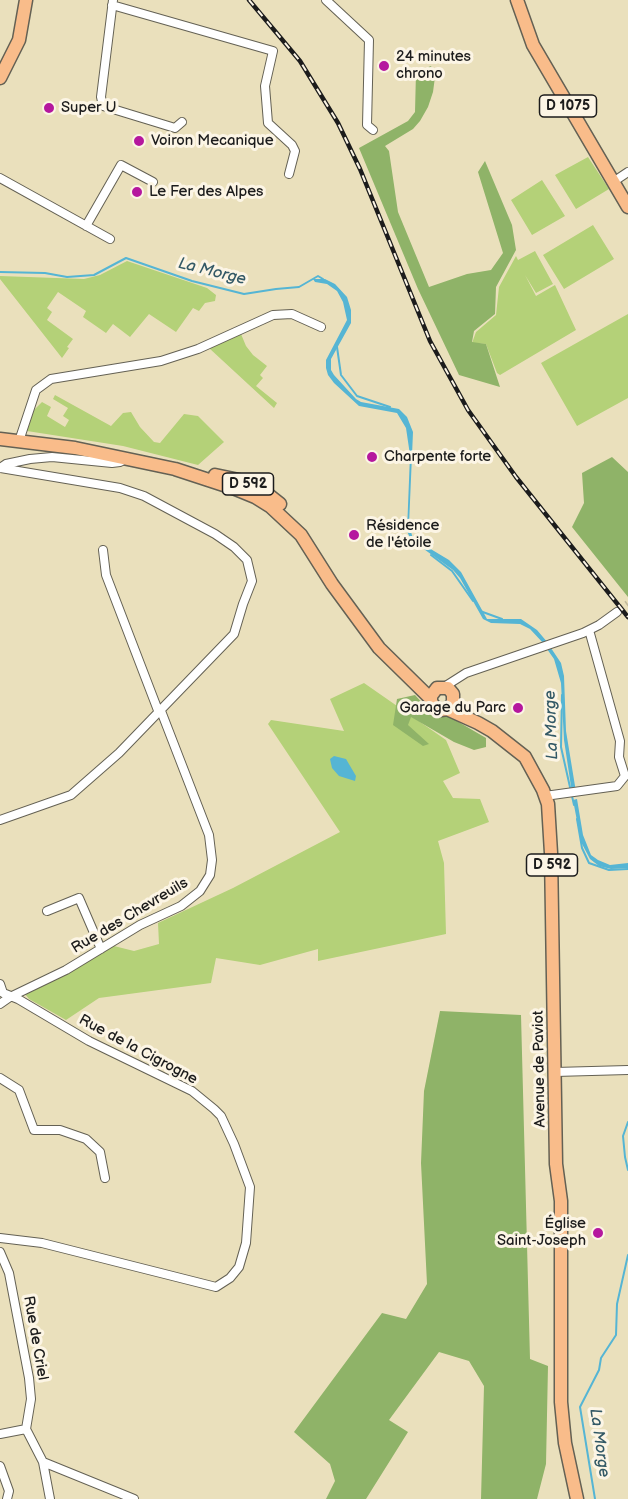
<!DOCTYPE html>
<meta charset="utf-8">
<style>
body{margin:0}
canvas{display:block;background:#eae0bc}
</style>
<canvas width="628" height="1499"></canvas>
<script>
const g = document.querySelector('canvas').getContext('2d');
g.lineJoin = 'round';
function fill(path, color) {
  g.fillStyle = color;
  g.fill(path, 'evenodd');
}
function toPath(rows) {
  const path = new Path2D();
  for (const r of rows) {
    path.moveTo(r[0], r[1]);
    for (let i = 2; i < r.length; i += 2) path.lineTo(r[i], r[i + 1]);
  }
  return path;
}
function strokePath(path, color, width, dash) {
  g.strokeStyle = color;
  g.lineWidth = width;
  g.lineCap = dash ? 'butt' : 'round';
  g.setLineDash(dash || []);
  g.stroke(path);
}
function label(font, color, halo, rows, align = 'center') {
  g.font = font + ' "Balsamiq Sans",sans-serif';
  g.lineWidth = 6;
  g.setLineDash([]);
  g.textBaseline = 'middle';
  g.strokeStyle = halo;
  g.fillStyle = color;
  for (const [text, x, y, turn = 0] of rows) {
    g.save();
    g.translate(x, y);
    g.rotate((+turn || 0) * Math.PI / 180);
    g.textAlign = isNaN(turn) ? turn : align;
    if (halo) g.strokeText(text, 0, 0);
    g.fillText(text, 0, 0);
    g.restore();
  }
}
fill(toPath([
 [588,157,609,189,576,209,555,175],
 [542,180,565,216,532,235,511,200],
 [593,225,614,259,564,289,543,255],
 [535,251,553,284,536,293,525,275,536,296,555,285,576,330,500,375,497,373,486,344,472,343,476,332,496,315,499,287,516,256,518,260],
 [127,261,207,288,216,295,215,301,205,303,199,311,193,308,176,332,149,314,130,337,113,324,106,333,83,317,86,311,58,292,47,308,52,312,47,320,73,339,67,347,69,348,62,358,0,279,0,276,84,279,100,275],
 [628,314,628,398,577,426,541,363],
 [241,334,246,346,253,355,267,366,260,375,263,378,256,386,277,403,274,408,209,348],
 [55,395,111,426,123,413,131,412,140,427,154,442,160,443,184,414,198,416,224,442,198,465,123,446,27,431,34,410,42,402,51,407,47,416,65,427,69,420,63,416,68,408,53,399],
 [364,683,446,740,460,773,443,781,453,798,480,799,489,822,438,841,444,863,446,934,318,961,318,949,260,965,216,958,211,983,99,998,66,1020,29,999,25,994,114,946,134,951,159,944,158,923,233,888,340,832,268,724,271,720,344,731,330,699]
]), '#b4d178');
fill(toPath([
 [431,66,435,77,433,92,428,107,420,121,413,129,385,146,389,151,398,212,429,287,467,274,491,270,503,253,478,172,485,161,512,225,516,250,496,287,495,314,474,331,472,342,486,344,500,387,459,375,418,289,359,148,408,121,415,112,416,72],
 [612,457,628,472,628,597,572,527,584,503,582,473],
 [415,695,435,717,450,717,486,738,486,747,474,750,454,742,411,717,408,725,429,744,423,746,393,725,397,699],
 [440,1011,521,1015,530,1359,548,1366,546,1464,537,1499,481,1499,484,1386,469,1361,439,1352,389,1420,408,1432,366,1499,326,1499,335,1481,330,1464,294,1432,382,1313,406,1319,427,1284,421,1163,424,1091]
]), '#8fb368');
fill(toPath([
 [313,279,325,279,335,284,347,297,351,310,351,323,331,359,331,370,334,375,356,399,361,402,399,409,407,417,413,432,409,525,414,542,412,543,407,531,410,455,406,428,397,413,359,406,334,383,328,375,326,368,326,360,347,320,343,302,337,291,327,284,315,282],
 [424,545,449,560,461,572,487,619,521,619,537,630,548,643,544,644,530,629,520,624,491,623,483,619,460,578,453,570,421,547],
 [551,648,561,663,564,676,566,731,576,792,572,793,564,740,561,683,554,659,547,649],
 [334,756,346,759,356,776,355,781,339,776,332,768,330,759],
 [577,799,583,835,591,855,598,860,610,865,628,863,628,868,611,869,599,866,590,859,581,842,573,800]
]), '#55b5d4');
strokePath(toPath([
 [0,272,45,273,67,277,94,275,126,258,192,281,244,294,276,289,299,287,318,276,323,279],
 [337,347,341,375,357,396,390,407],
 [431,555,452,571,473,601],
 [480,611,502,619],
 [562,695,561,747,574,805],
 [577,819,582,848,589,863,609,870,628,869],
 [628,1122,623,1136,625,1157,628,1170],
 [595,1499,580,1407,599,1370,601,1358,616,1335,617,1304,628,1255]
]), '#55b5d4', 2);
strokePath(toPath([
 [617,612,628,604]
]), '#c1b99c', 8, [8, 4]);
const street = toPath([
 [113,0,101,97,103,106,175,128,182,122],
 [326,0,369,40,367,125,373,130],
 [112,5,273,51,265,86,268,123,292,145,295,151,289,174],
 [0,178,110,239],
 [613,182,628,172],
 [86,226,121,165,153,182],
 [19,441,36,390,51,379,161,361,198,349,273,315,292,314,321,327],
 [0,468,6,464,30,459,52,457,112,463,120,462,125,459],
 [103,550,106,575,159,713],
 [444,687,466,673,583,633,599,625,617,612],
 [545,796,617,786,625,776,619,757,620,741,589,630],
 [0,820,71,795,119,753,234,634,243,604,252,581,247,560,234,547,215,534,144,496,120,488,0,468],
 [47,911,79,898,101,949],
 [0,984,3,993,18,999,89,1041,192,1091,214,1109,221,1116,234,1144,250,1187,246,1243,239,1267,230,1278,216,1287,42,1243,0,1238],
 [0,1004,10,997,66,970,140,925,181,906,200,891,210,875,212,860,209,835,161,711],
 [555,1072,628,1070],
 [0,1078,19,1090,34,1130,60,1130,86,1139,100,1152,105,1178],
 [0,1252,9,1273,29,1378,31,1399,26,1429,43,1462,50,1499],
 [0,1434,26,1429],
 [43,1462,134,1499],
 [0,1466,9,1491,7,1499]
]);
const primary = toPath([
 [517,0,533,45,628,207],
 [0,78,19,40,26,0],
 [0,439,75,448,175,469,233,488,255,497,271,507,301,535,332,584,379,648,431,699],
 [215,475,239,480,261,489,280,504],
 [447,709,453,703,453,694,448,688,437,688,431,696,431,702,435,707,441,710,447,709,478,723,492,731,525,757,543,790,548,804,551,853,556,1164,561,1201,561,1402,565,1443,577,1499]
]);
strokePath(street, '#646154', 10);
strokePath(primary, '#646154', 15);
strokePath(street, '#fff', 8);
strokePath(primary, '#f9bc8a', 12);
const rail = toPath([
 [249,0,300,61,338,123,360,169,430,341,468,410,516,477,628,617]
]);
strokePath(rail, '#1c1c1c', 4.5);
strokePath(rail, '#fcf5e5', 2, [7]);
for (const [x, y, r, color] of [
 [384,66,6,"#b5179e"],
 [49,108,6,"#b5179e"],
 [139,141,6,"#b5179e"],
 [137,192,6,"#b5179e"],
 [372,457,6,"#b5179e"],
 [354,535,6,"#b5179e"],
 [518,708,6,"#b5179e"],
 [598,1233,6,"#b5179e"]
]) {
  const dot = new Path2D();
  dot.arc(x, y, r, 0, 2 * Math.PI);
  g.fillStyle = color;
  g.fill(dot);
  strokePath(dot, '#fcf5e5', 2);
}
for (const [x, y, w] of [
 [568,106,57],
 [248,484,51],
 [552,865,51]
]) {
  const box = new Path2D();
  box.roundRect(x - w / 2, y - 11, w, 22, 4.5);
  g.fillStyle = '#fcf5e5';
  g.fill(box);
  strokePath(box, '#1c1c1c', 1.5);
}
label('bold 14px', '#1c1c1c', null, [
 ["D 1075",568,106],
 ["D 592",248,484],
 ["D 592",552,865]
]);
label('15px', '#1c1c1c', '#fcf5e5', [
 ["24 minutes",396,57],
 ["chrono",396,74],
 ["Super U",61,108],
 ["Voiron Mecanique",151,141],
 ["Le Fer des Alpes",149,192],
 ["Charpente forte",384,457],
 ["Résidence",366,526],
 ["de l'étoile",366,543],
 ["Garage du Parc",506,708,"right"],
 ["Église",586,1224,"right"],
 ["Saint-Joseph",586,1241,"right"]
], 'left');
label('15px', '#1c1c1c', '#fcf5e5', [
 ["Rue des Chevreuils",130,916,-31],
 ["Rue de la Cigrogne",138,1050,28],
 ["Avenue de Paviot",540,1069,-91],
 ["Rue de Criel",35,1338,80]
]);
label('italic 16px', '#335966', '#fcf5e5', [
 ["La Morge",212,272,14],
 ["La Morge",552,725,-92],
 ["La Morge",599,1443,82]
]);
</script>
